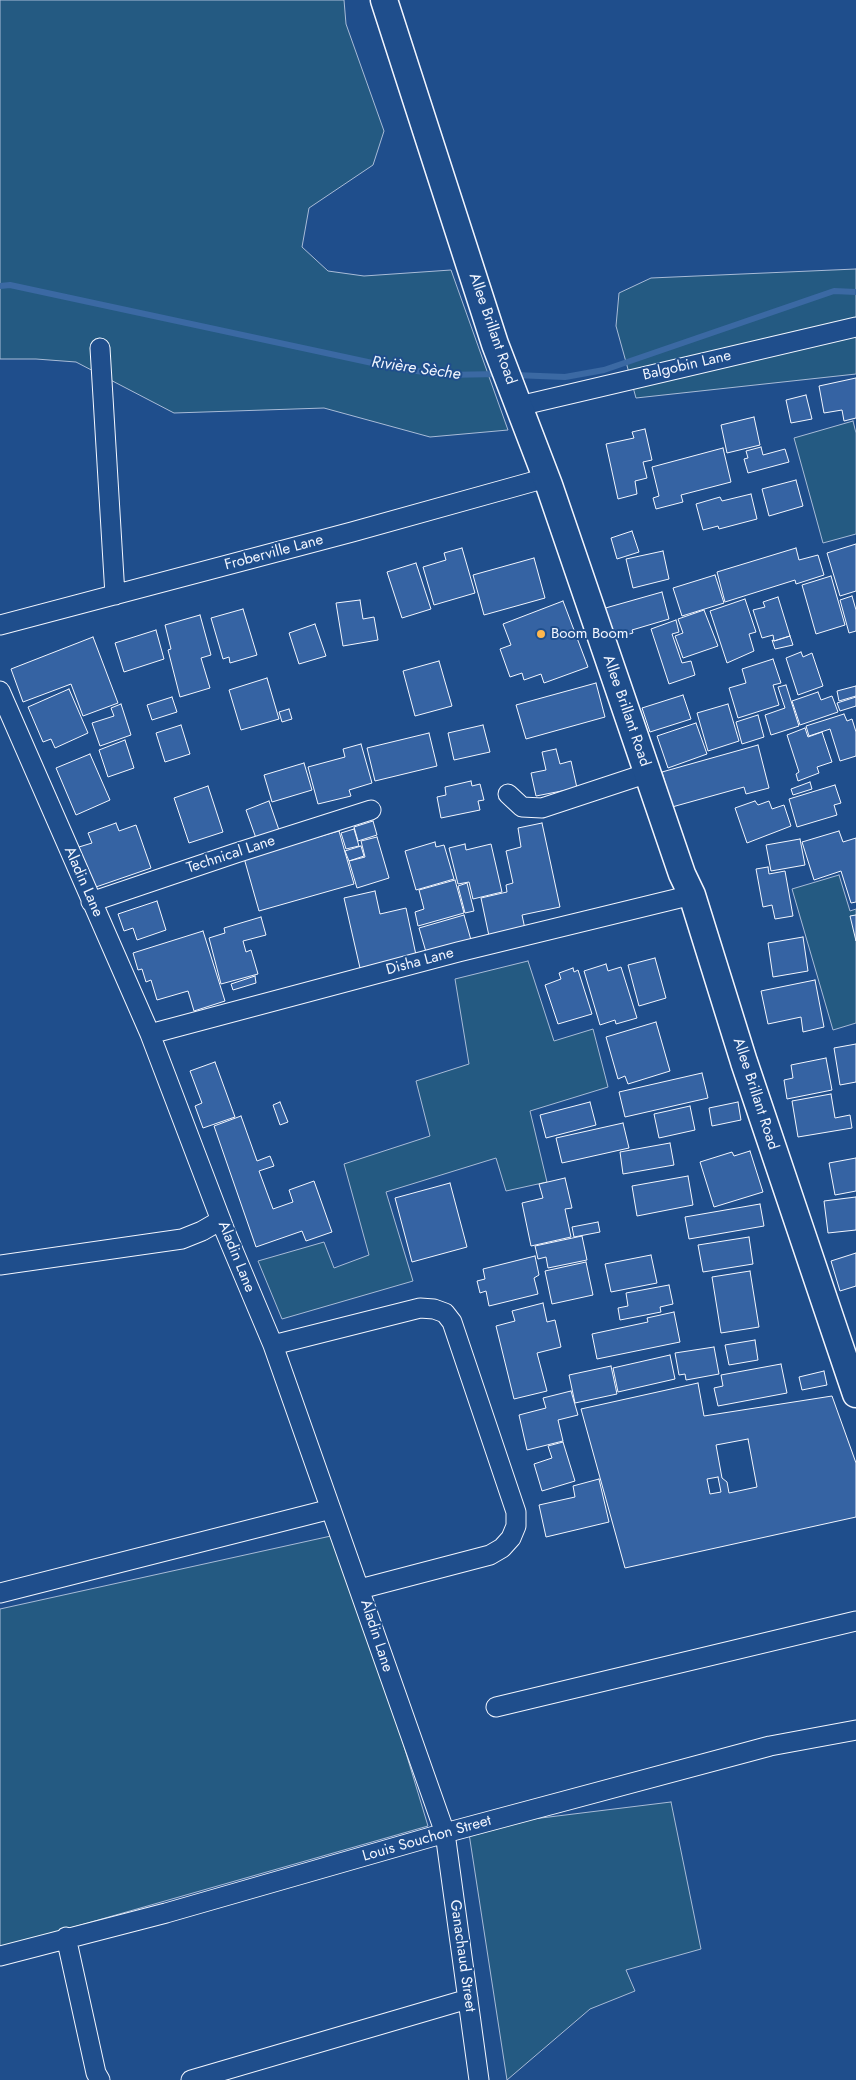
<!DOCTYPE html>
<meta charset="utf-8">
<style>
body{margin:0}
canvas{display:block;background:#1f4e8c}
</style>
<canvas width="856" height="2080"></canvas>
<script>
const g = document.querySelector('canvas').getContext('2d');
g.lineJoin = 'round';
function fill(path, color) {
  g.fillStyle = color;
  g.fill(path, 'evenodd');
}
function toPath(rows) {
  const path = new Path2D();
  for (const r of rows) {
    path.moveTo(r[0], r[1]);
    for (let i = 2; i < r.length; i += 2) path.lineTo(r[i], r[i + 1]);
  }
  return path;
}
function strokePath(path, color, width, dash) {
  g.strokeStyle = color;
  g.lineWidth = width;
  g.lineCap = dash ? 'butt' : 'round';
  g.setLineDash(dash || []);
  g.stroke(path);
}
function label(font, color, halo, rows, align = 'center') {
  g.font = font + ' Jost,sans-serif';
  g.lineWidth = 4;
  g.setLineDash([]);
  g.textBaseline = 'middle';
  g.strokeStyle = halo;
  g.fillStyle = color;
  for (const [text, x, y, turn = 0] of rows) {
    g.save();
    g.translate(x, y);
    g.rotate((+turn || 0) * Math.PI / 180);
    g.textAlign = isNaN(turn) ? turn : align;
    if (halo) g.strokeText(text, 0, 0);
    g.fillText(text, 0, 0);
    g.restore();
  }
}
const green = toPath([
 [0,0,344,0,346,24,384,131,373,165,309,208,302,247,328,271,364,276,451,270,508,430,430,437,324,408,174,413,76,362,36,359,0,359,0,0],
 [856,269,856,374,636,398,616,326,619,293,651,278,856,269],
 [853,421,856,433,856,534,823,543,794,438,853,421],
 [839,875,850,911,856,909,856,1023,833,1030,792,889,839,875],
 [528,961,554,1041,593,1029,608,1087,530,1111,547,1182,506,1191,496,1158,386,1192,413,1281,282,1319,258,1261,324,1242,334,1268,369,1255,344,1164,430,1136,416,1081,469,1064,455,979,528,961],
 [340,1534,428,1826,0,1948,0,1609,340,1534],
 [671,1802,701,1949,626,1970,635,1991,590,2009,507,2080,468,1827,671,1802]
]);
fill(green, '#245a82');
strokePath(green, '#a8bbd7', 1);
strokePath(toPath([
 [0,286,10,285,391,367,443,375,501,374],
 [514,375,565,377,604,370,834,291,856,292]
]), '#3b69a3', 6);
const building = toPath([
 [856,378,856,418,844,421,842,410,824,413,819,386,856,378],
 [806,395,812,419,791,423,786,400,806,395],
 [754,417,760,445,727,453,721,425,754,417],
 [645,429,652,460,643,462,647,478,635,481,637,494,618,499,606,444,634,438,632,432,645,429],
 [761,447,763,455,785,449,789,462,748,473,744,459,748,458,746,451,761,447],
 [723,448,731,482,681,495,683,502,656,509,653,498,659,496,652,467,723,448],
 [796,480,803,506,769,516,762,489,796,480],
 [751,494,757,519,719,529,718,526,703,530,696,504,720,497,722,501,751,494],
 [632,531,639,552,617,559,611,538,632,531],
 [856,544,856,591,840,596,827,553,856,544],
 [462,548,475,593,434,605,423,567,446,560,444,553,462,548],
 [796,548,799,560,818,555,824,575,796,584,795,580,725,602,717,572,796,548],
 [663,551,669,579,633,588,626,559,663,551],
 [534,558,545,598,484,615,473,575,534,558],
 [416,563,431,609,402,618,387,572,416,563],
 [715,575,724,603,682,616,673,588,715,575],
 [831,576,845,625,816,634,802,585,831,576],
 [662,592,669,619,632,630,633,633,611,639,602,609,662,592],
 [852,596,856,610,856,631,849,633,840,600,852,596],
 [778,597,790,636,774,641,773,635,762,638,753,610,765,607,763,602,778,597],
 [745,599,756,632,749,634,754,651,727,663,710,611,745,599],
 [360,600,363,619,374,617,378,640,343,646,336,603,360,600],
 [563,601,588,667,544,683,541,674,524,680,522,673,510,677,500,649,511,645,503,624,563,601],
 [243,609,257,655,230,663,229,657,223,659,211,618,243,609],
 [704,610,718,646,683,658,675,636,683,633,678,619,704,610],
 [200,615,211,655,201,658,210,688,180,697,168,650,171,649,165,625,200,615],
 [676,620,679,632,672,634,682,663,691,661,695,675,669,684,651,629,676,620],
 [315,624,326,656,299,664,289,633,315,624],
 [156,630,164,659,124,672,115,643,156,630],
 [790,636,793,645,775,649,772,640,774,641,790,636],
 [93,637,118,703,83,716,71,684,23,702,11,669,93,637],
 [801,652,803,657,812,653,823,686,798,695,786,658,801,652],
 [773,659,781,683,773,685,779,705,738,718,729,688,746,683,742,669,773,659],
 [439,661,452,706,415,716,403,671,439,661],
 [267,678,279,719,241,730,229,690,267,678],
 [596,683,605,717,526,739,516,705,596,683],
 [786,685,799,726,771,735,765,715,785,708,778,687,786,685],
 [856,686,856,696,839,701,837,691,856,686],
 [69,689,88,733,55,748,51,739,43,742,28,707,69,689],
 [818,692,821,700,832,696,838,712,800,725,792,701,818,692],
 [683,695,691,719,650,732,642,708,683,695],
 [172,697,177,712,152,720,147,705,172,697],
 [856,697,856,706,840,711,837,703,856,697],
 [121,704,131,735,100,746,92,723,114,716,111,708,121,704],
 [728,704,739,741,708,751,697,713,728,704],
 [289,709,292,719,282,722,279,712,289,709],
 [844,714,847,721,852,719,856,732,856,756,840,761,830,729,809,736,806,726,844,714],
 [758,715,764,737,742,744,736,722,758,715],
 [696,723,707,754,668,768,657,736,696,723],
 [181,725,190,754,165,762,156,733,181,725],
 [483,725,490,752,454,760,448,733,483,725],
 [805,728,808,737,822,732,832,762,817,767,819,773,798,781,796,774,799,772,787,735,805,728],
 [429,733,437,766,375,781,367,748,429,733],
 [125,740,134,768,108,777,99,750,125,740],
 [361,744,372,783,349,790,351,796,318,804,308,767,345,757,343,749,361,744],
 [758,745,769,788,746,794,744,787,672,807,662,772,758,745],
 [556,749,560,764,571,761,577,788,536,796,531,773,546,770,542,752,556,749],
 [90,754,110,800,76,815,56,768,90,754],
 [304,763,312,790,272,802,264,775,304,763],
 [471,781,472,786,480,784,484,800,478,801,480,810,441,818,437,797,446,795,445,787,471,781],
 [810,782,812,789,793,795,791,789,810,782],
 [835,785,841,803,834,805,837,815,797,827,789,799,835,785],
 [208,786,223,832,189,843,174,798,208,786],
 [269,801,280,833,257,841,246,810,269,801],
 [755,801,758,805,769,801,772,809,784,805,791,826,747,843,735,808,755,801],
 [373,821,377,835,358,841,354,827,373,821],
 [116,823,119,831,136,825,151,868,93,888,79,847,92,843,88,833,116,823],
 [542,823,560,907,522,915,525,929,489,936,481,898,507,892,506,885,513,883,506,851,521,847,518,828,542,823],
 [354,829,359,846,346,849,341,833,354,829],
 [339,831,354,884,259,911,244,858,339,831],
 [839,831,843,842,856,838,856,902,851,903,841,871,814,880,802,842,839,831],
 [377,837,389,878,357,888,349,861,365,857,361,841,377,837],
 [800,839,805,865,771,871,766,845,800,839],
 [435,842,436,847,444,845,454,879,416,890,405,851,435,842],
 [465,844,466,850,491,844,502,892,473,899,469,882,458,884,449,848,465,844],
 [361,846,364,856,349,861,345,851,361,846],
 [768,867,769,874,785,871,793,916,775,919,772,905,763,907,756,869,768,867],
 [455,880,464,913,418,926,415,912,424,909,419,890,455,880],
 [467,883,474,911,465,913,458,886,467,883],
 [375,891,380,914,406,908,416,955,360,968,344,898,375,891],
 [157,901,166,930,137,940,133,928,124,931,118,914,157,901],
 [464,915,471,940,426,952,419,928,464,915],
 [856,915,856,941,850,916,856,915],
 [261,917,266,935,243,941,246,952,251,950,258,974,221,984,209,938,225,933,224,928,261,917],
 [203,931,225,1001,194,1011,188,991,157,1000,151,980,146,982,142,969,138,970,133,953,203,931],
 [803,937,808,971,773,977,768,943,803,937],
 [655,958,666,998,639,1006,628,965,655,958],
 [606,964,608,971,621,967,637,1018,616,1024,615,1020,600,1025,584,971,606,964],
 [573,968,574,972,578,970,592,1014,558,1024,545,985,561,979,559,973,573,968],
 [255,976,256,983,233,990,231,984,255,976],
 [815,980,824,1027,803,1032,801,1017,768,1024,761,991,815,980],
 [656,1022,670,1071,628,1084,625,1076,618,1079,606,1037,656,1022],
 [856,1044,856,1082,840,1085,834,1048,856,1044],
 [826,1058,832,1090,787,1099,784,1080,793,1078,791,1065,826,1058],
 [215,1062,235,1117,203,1128,195,1106,202,1103,190,1071,215,1062],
 [702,1073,708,1098,625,1117,619,1092,702,1073],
 [831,1094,835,1118,850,1115,852,1128,798,1137,792,1101,831,1094],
 [280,1102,288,1122,280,1125,273,1105,280,1102],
 [590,1102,596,1125,546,1138,540,1115,590,1102],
 [738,1102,741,1120,712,1126,709,1108,738,1102],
 [690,1106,695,1130,659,1138,654,1114,690,1106],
 [241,1116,257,1161,270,1156,274,1166,259,1171,273,1209,293,1202,289,1190,314,1181,332,1232,306,1241,302,1231,256,1247,214,1126,241,1116],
 [623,1123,629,1148,562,1163,556,1138,623,1123],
 [670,1143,674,1165,623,1174,620,1152,670,1143],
 [750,1151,763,1192,714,1207,700,1162,732,1152,734,1156,750,1151],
 [856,1158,856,1191,835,1195,829,1163,856,1158],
 [688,1176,693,1205,637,1216,632,1186,688,1176],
 [565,1178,572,1208,565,1209,571,1237,531,1246,522,1203,543,1198,539,1184,565,1178],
 [450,1183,467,1247,412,1262,395,1198,450,1183],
 [856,1197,856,1230,828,1233,824,1201,856,1197],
 [760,1204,764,1226,689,1239,685,1217,760,1204],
 [598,1222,600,1232,574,1237,572,1227,598,1222],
 [582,1236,587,1260,548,1268,546,1257,538,1259,535,1246,582,1236],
 [749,1237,753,1264,703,1272,698,1245,749,1237],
 [856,1253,856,1286,840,1291,831,1261,856,1253],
 [651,1255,657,1283,611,1292,605,1264,651,1255],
 [535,1256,539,1275,534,1278,538,1294,489,1306,486,1291,480,1293,477,1281,485,1279,483,1269,535,1256],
 [586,1262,593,1295,552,1304,545,1271,586,1262],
 [750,1271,759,1327,721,1333,712,1277,750,1271],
 [669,1285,673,1304,660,1307,661,1312,620,1320,618,1308,628,1306,626,1293,669,1285],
 [543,1303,547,1322,555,1320,561,1347,537,1353,547,1391,514,1399,496,1326,515,1321,512,1311,543,1303],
 [674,1312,680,1342,597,1359,592,1334,648,1322,647,1318,674,1312],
 [755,1340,758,1360,729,1365,725,1345,755,1340],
 [714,1347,719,1374,686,1380,685,1374,679,1375,675,1353,714,1347],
 [670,1355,675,1379,618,1392,613,1368,670,1355],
 [781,1364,787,1393,718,1406,714,1388,723,1386,721,1375,781,1364],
 [611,1366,617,1394,575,1403,569,1375,611,1366],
 [824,1371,827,1385,802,1390,799,1377,824,1371],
 [698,1383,704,1416,832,1396,856,1463,856,1517,625,1568,581,1409,698,1383],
 [571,1391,578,1415,558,1420,563,1441,527,1450,519,1415,546,1408,543,1398,571,1391],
 [748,1439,757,1487,729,1493,727,1482,722,1478,716,1445,748,1439],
 [563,1442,575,1481,542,1491,534,1464,552,1458,548,1446,563,1442],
 [718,1477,721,1492,710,1494,707,1479,718,1477],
 [599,1479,609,1522,546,1537,539,1505,575,1497,573,1486,599,1479]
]);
fill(building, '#3563a3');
strokePath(building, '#f2f6ff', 1);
const street = toPath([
 [100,348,115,595],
 [519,406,856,327],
 [0,625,352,532,546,478],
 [0,691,150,1034,225,1231,273,1345,445,1833,479,2080],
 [508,794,522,807,542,808,648,773],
 [91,902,236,853,371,810],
 [150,1034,458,952,692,895],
 [0,1265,182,1239,202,1231,221,1220],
 [273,1345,420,1308,434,1309,445,1313,452,1322,516,1512,516,1526,511,1538,502,1548,490,1555,360,1589],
 [0,1593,331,1509],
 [496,1707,856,1621],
 [66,1937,96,2073,100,2080],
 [0,1956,166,1913,445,1833,770,1746,856,1730],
 [191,2080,468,1999]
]);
const secondary = toPath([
 [384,0,495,344,549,485,682,874,692,895,744,1062,856,1394]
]);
strokePath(street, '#f2f6ff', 21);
strokePath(secondary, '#f2f6ff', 29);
strokePath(street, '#1f4e8c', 19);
strokePath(secondary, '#1f4e8c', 26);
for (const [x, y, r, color] of [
 [541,634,5,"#ffb74d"]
]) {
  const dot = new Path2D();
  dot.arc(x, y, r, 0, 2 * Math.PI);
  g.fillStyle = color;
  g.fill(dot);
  strokePath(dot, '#1f4e8c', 2);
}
label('15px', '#f2f6ff', '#1f4e8c', [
 ["Allee Brillant Road",492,329,71],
 ["Balgobin Lane",687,366,-13],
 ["Froberville Lane",274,553,-15],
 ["Allee Brillant Road",626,711,71],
 ["Technical Lane",231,855,-18],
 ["Aladin Lane",83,882,66],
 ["Disha Lane",420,962,-15],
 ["Allee Brillant Road",755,1094,72],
 ["Aladin Lane",236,1257,68],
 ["Aladin Lane",376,1636,72],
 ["Louis Souchon Street",427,1839,-16],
 ["Ganachaud Street",462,1956,82]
]);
label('15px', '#f2f6ff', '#1f4e8c', [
 ["Boom Boom",551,634]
], 'left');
label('italic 16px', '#f2f6ff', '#1f4e8c', [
 ["Rivière Sèche",416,369,8]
]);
</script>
